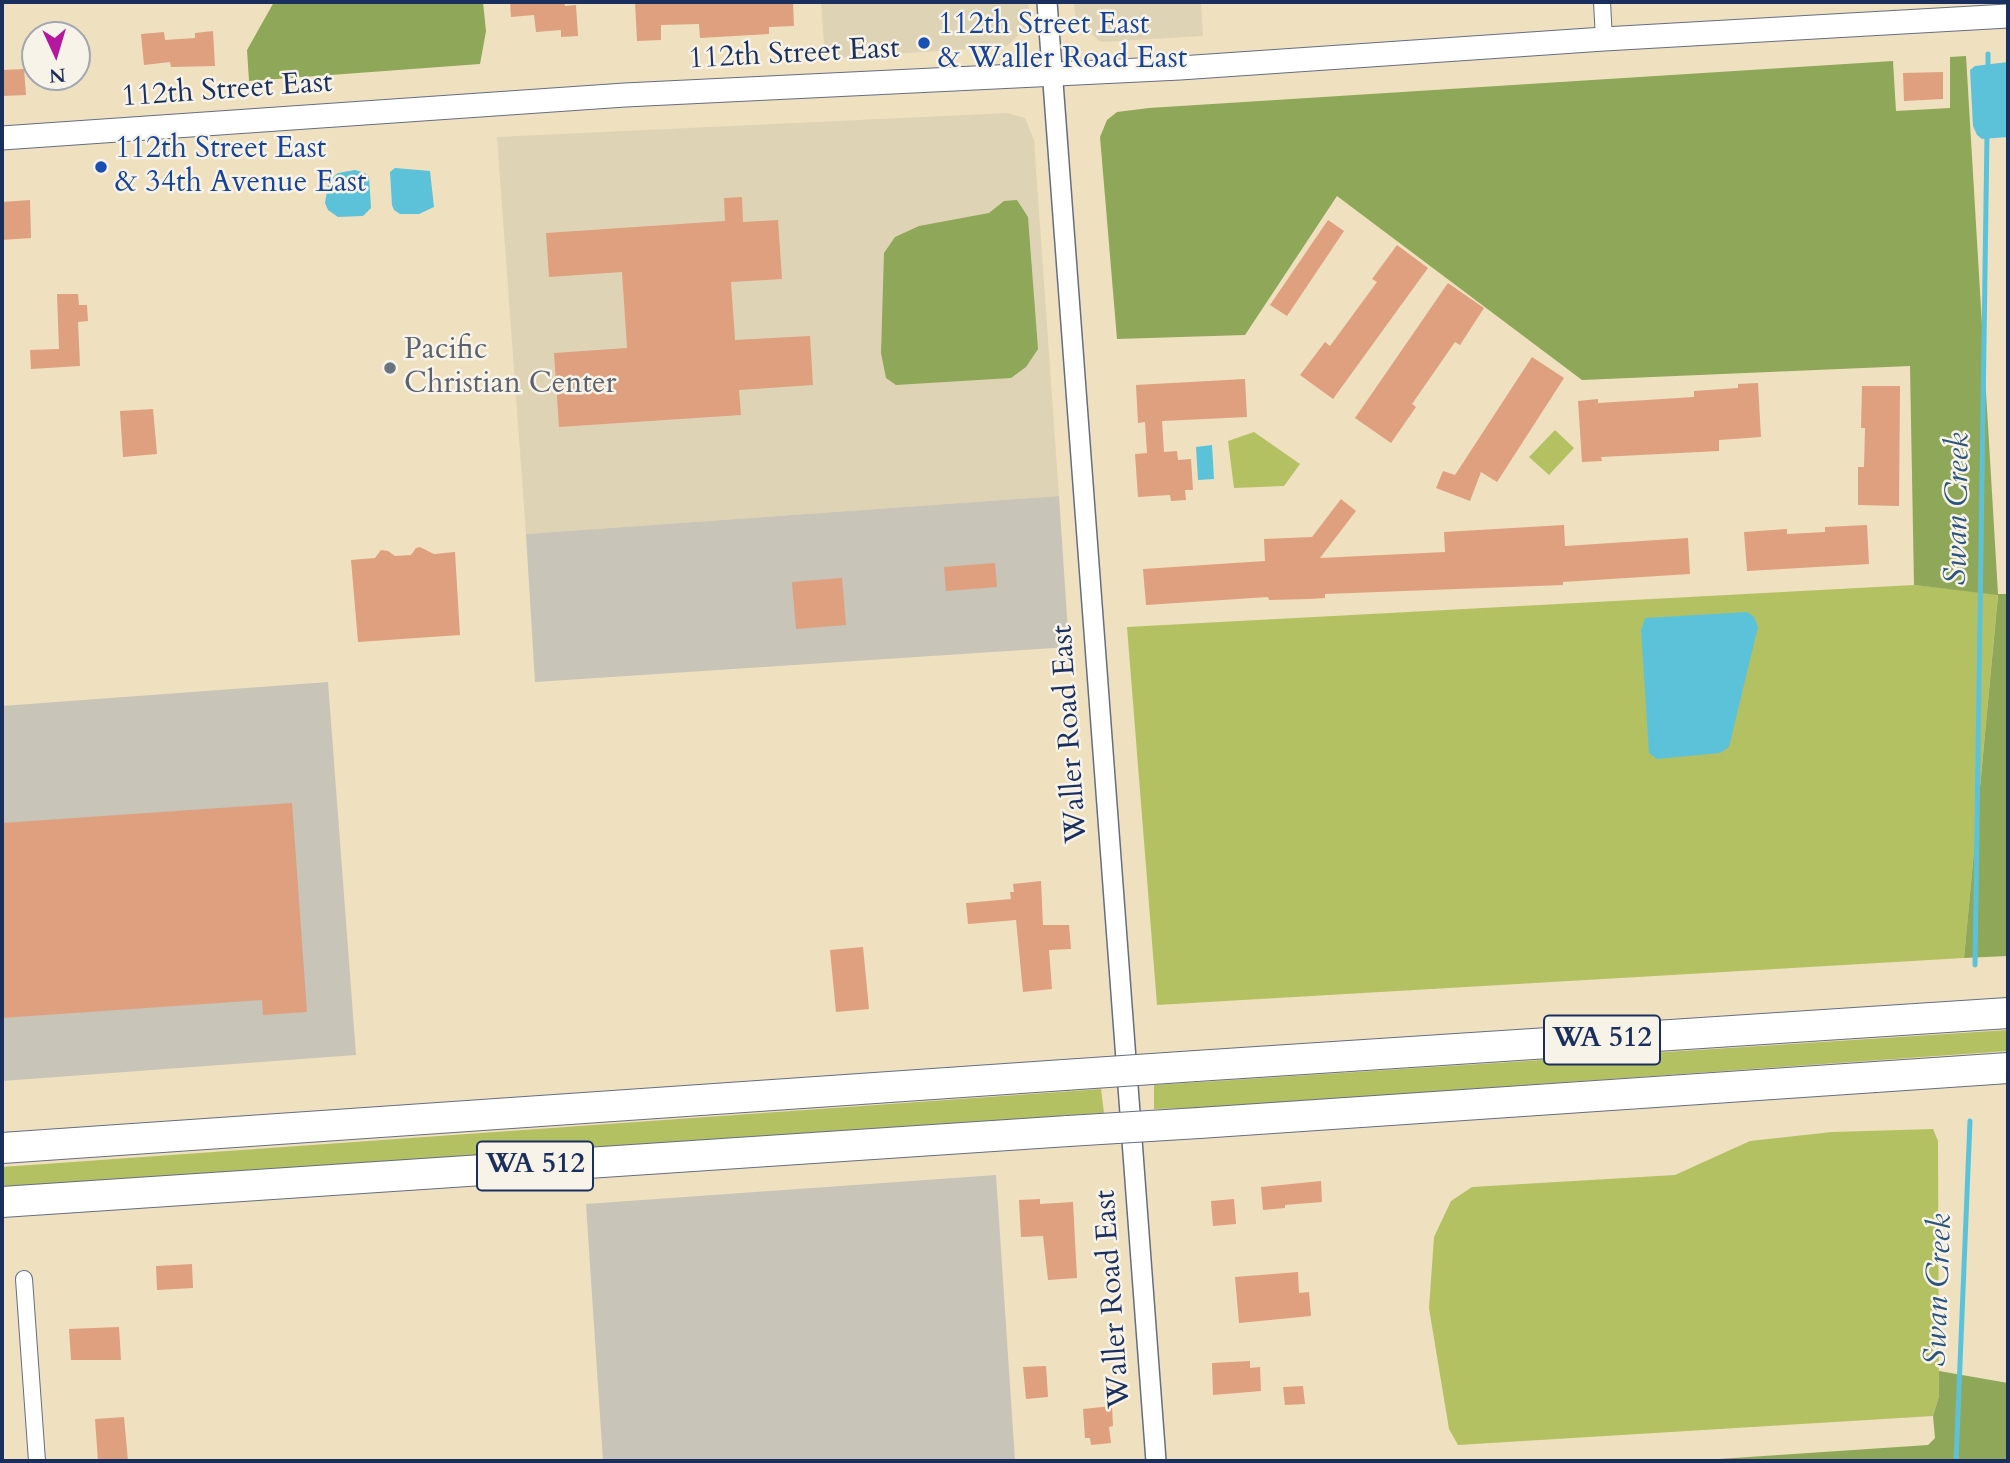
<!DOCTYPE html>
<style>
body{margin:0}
#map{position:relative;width:2010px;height:1463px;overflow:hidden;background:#efe0c0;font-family:Cardo,serif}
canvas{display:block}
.frame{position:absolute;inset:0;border:4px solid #1b2f5e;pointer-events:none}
.north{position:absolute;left:21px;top:21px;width:70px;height:70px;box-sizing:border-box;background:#f7f3e8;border:2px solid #9fa5b1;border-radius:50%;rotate:176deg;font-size:19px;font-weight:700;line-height:28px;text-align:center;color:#1b2f5e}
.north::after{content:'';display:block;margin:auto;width:24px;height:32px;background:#b5179e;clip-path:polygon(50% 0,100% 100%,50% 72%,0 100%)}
</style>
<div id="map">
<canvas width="2010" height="1463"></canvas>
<div class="frame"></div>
<div class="north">N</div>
</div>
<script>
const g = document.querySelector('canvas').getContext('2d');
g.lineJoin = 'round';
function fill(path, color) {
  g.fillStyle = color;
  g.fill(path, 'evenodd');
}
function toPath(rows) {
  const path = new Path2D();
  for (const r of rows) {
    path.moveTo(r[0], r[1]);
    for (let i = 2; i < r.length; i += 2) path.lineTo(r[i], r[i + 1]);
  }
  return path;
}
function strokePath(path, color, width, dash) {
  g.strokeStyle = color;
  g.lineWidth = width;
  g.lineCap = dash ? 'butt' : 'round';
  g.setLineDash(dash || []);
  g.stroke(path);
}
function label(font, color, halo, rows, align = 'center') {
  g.font = font + ' Cardo,serif';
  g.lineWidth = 5;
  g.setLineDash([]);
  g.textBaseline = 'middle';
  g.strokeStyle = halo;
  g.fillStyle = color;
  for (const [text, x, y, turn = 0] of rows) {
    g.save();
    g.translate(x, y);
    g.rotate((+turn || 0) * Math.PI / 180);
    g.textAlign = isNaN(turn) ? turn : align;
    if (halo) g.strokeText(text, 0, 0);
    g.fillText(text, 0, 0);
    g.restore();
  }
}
fill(toPath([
 [821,2,1028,2,1030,24,1007,46,825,59],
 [1074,2,1201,2,1203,36,1103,42,1099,41,1078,20,1075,15],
 [1007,113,1025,118,1034,140,1059,496,526,534,497,137]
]), '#dfd3b6');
fill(toPath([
 [1059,496,1069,647,535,682,526,534],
 [328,682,356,1055,2,1081,2,706],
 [996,1175,1015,1461,603,1461,586,1204]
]), '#c8c4b8');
fill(toPath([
 [1555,430,1574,448,1549,475,1529,457],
 [1254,432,1300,464,1284,486,1234,488,1228,441],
 [1914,585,1998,594,1964,958,1157,1005,1127,627],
 [2008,1030,2008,1051,1200,1108,1154,1109,1154,1085],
 [1101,1089,1104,1113,2,1187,2,1167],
 [1933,1129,1938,1141,1939,1396,1933,1416,1458,1445,1449,1429,1429,1308,1434,1237,1451,1201,1472,1187,1675,1175,1750,1141,1832,1132]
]), '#b4c162');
fill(toPath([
 [274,2,483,2,486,31,480,64,249,81,247,50],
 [1966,56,1998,594,2008,594,2008,956,1964,958,1998,595,1914,585,1910,366,1582,380,1337,196,1245,335,1117,339,1100,137,1107,120,1117,112,1149,108,1893,61,1896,111,1950,108,1950,57],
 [1017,200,1028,217,1038,349,1026,367,1011,378,896,385,886,378,881,353,884,253,895,237,919,226,989,213,1004,201],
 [1939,1371,2008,1383,2008,1461,1689,1461,1928,1445,1935,1438,1933,1416,1939,1396]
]), '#8fa758');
fill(toPath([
 [2008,62,2008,137,1982,139,1977,135,1973,126,1970,70,1975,66],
 [395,168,430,171,434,207,419,214,400,214,394,210,392,205,390,172],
 [355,170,365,173,369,177,371,208,363,216,338,217,328,210,325,203,328,185,331,179,338,173],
 [1212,445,1214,479,1198,480,1196,447],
 [1747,612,1754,617,1758,627,1729,747,1720,753,1657,759,1649,753,1641,630,1645,618]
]), '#5cc2da');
strokePath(toPath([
 [1988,72,1988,54],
 [1975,965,1987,134],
 [1956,1461,1970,1121]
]), '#5cc2da', 5);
fill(toPath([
 [510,2,564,2,565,6,576,5,578,36,561,37,561,30,536,32,534,15,511,17],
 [635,2,793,2,794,26,769,27,769,34,700,38,699,24,661,25,661,40,637,41],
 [213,31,215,66,171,67,170,62,144,65,141,34,164,32,165,40,195,38,195,33],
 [24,69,26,95,2,96,2,70],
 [1943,72,1943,99,1904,101,1903,73],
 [742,197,743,222,778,220,782,279,731,282,735,340,810,336,813,385,739,390,741,415,559,427,554,353,627,348,622,272,549,277,546,233,725,221,724,198],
 [30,200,31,238,2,240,2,202],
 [1328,220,1344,231,1287,316,1270,305],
 [1397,245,1428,268,1333,399,1300,375,1325,342,1330,346,1377,282,1372,279],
 [1448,283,1484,308,1460,345,1455,342,1412,404,1416,407,1391,443,1355,418],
 [57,294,78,294,79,305,87,305,88,321,78,322,80,366,31,369,30,350,59,349],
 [1532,357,1564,378,1497,482,1481,472,1470,501,1436,488,1443,471,1455,475],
 [1245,379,1247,417,1162,421,1164,452,1177,451,1178,460,1191,459,1193,490,1185,490,1186,500,1171,501,1170,495,1138,497,1135,454,1147,453,1145,422,1138,423,1136,385],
 [1758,383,1761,437,1719,440,1719,451,1601,457,1602,461,1582,462,1578,401,1598,399,1598,403,1694,397,1694,391,1738,388,1738,384],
 [1862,386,1900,386,1899,506,1858,505,1858,467,1864,467,1865,428,1861,428],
 [153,409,157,454,123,457,120,411],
 [1341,499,1356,511,1320,558,1445,552,1444,532,1564,525,1565,546,1688,538,1690,574,1563,582,1563,585,1325,594,1325,598,1309,599,1269,600,1268,597,1146,605,1143,569,1265,561,1264,539,1312,537],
 [1867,525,1869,564,1747,571,1744,532,1787,529,1787,534,1825,532,1825,527],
 [420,547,434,554,455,552,460,635,358,642,351,560,375,558,381,550,388,551,395,556,411,555,416,548],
 [995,563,997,587,946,591,944,567],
 [842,578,846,625,796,629,792,582],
 [292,803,307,1012,263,1015,262,1000,2,1018,2,823],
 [1041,881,1043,925,1069,925,1071,949,1049,950,1052,989,1023,992,1016,920,968,924,966,903,1011,899,1010,892,1014,892,1013,884],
 [863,947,869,1009,836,1012,830,950],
 [1321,1181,1322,1202,1285,1205,1285,1208,1263,1210,1261,1187],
 [1040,1199,1040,1204,1073,1202,1077,1278,1048,1280,1043,1236,1021,1237,1019,1200],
 [1234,1199,1236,1224,1213,1226,1211,1201],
 [192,1264,193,1288,157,1290,156,1266],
 [1298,1272,1299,1293,1309,1292,1311,1316,1239,1323,1235,1277],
 [119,1327,121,1360,71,1360,69,1329],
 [1250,1361,1250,1368,1260,1367,1261,1391,1213,1395,1212,1363],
 [1046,1366,1048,1397,1026,1399,1023,1367],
 [1303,1386,1305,1404,1285,1405,1283,1387],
 [1112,1406,1113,1426,1109,1427,1111,1443,1091,1445,1090,1438,1085,1438,1083,1409],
 [124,1417,128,1461,98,1461,95,1419]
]), '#dea07e');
const minor = toPath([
 [1602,2,1604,39],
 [24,1279,37,1461]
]);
const tertiary = toPath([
 [1047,2,1156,1461]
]);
const secondary = toPath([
 [2,138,625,95,1180,68,1604,39,2008,16]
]);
const motorway = toPath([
 [1196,1066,2008,1013],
 [1199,1123,2008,1068],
 [2,1148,1064,1075],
 [2,1202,1068,1131]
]);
strokePath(minor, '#656d80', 18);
strokePath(tertiary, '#656d80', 22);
strokePath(secondary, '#656d80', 25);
strokePath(motorway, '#656d80', 32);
strokePath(minor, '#fff', 16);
strokePath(tertiary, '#fff', 19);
strokePath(secondary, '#fff', 23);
strokePath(motorway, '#fff', 30);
const motorwayBridge = toPath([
 [1064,1075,1196,1066],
 [1068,1131,1199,1123]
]);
strokePath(motorwayBridge, '#656d80', 32, []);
strokePath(motorwayBridge, '#fff', 30);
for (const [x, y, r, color] of [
 [924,43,7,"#1a4fb4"],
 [101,167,7,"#1a4fb4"],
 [390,368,7,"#6b7280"]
]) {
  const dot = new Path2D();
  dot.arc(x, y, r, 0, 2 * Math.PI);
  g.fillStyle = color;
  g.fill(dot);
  strokePath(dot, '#f7f3e8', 2.5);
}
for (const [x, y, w] of [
 [1602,1040,116],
 [535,1166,116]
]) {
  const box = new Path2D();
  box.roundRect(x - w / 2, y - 24.5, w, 49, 5);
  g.fillStyle = '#f7f3e8';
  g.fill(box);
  strokePath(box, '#1b2f5e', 2);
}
label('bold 28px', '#1b2f5e', null, [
 ["WA 512",1602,1040],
 ["WA 512",535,1166]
]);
label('30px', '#164399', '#f7f3e8', [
 ["112th Street East",938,26],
 ["& Waller Road East",938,60],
 ["112th Street East",115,150],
 ["& 34th Avenue East",115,184]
], 'left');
label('30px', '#1b2f5e', '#f7f3e8', [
 ["112th Street East",794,55,-3],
 ["112th Street East",227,91,-4],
 ["Waller Road East",1071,734,-94],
 ["Waller Road East",1114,1299,-94]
]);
label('30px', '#5b616d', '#f7f3e8', [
 ["Pacific",404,351],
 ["Christian Center",404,385]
], 'left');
label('italic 32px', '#2b547d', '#f7f3e8', [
 ["Swan Creek",1959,509,-89],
 ["Swan Creek",1940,1290,-88]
]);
</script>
